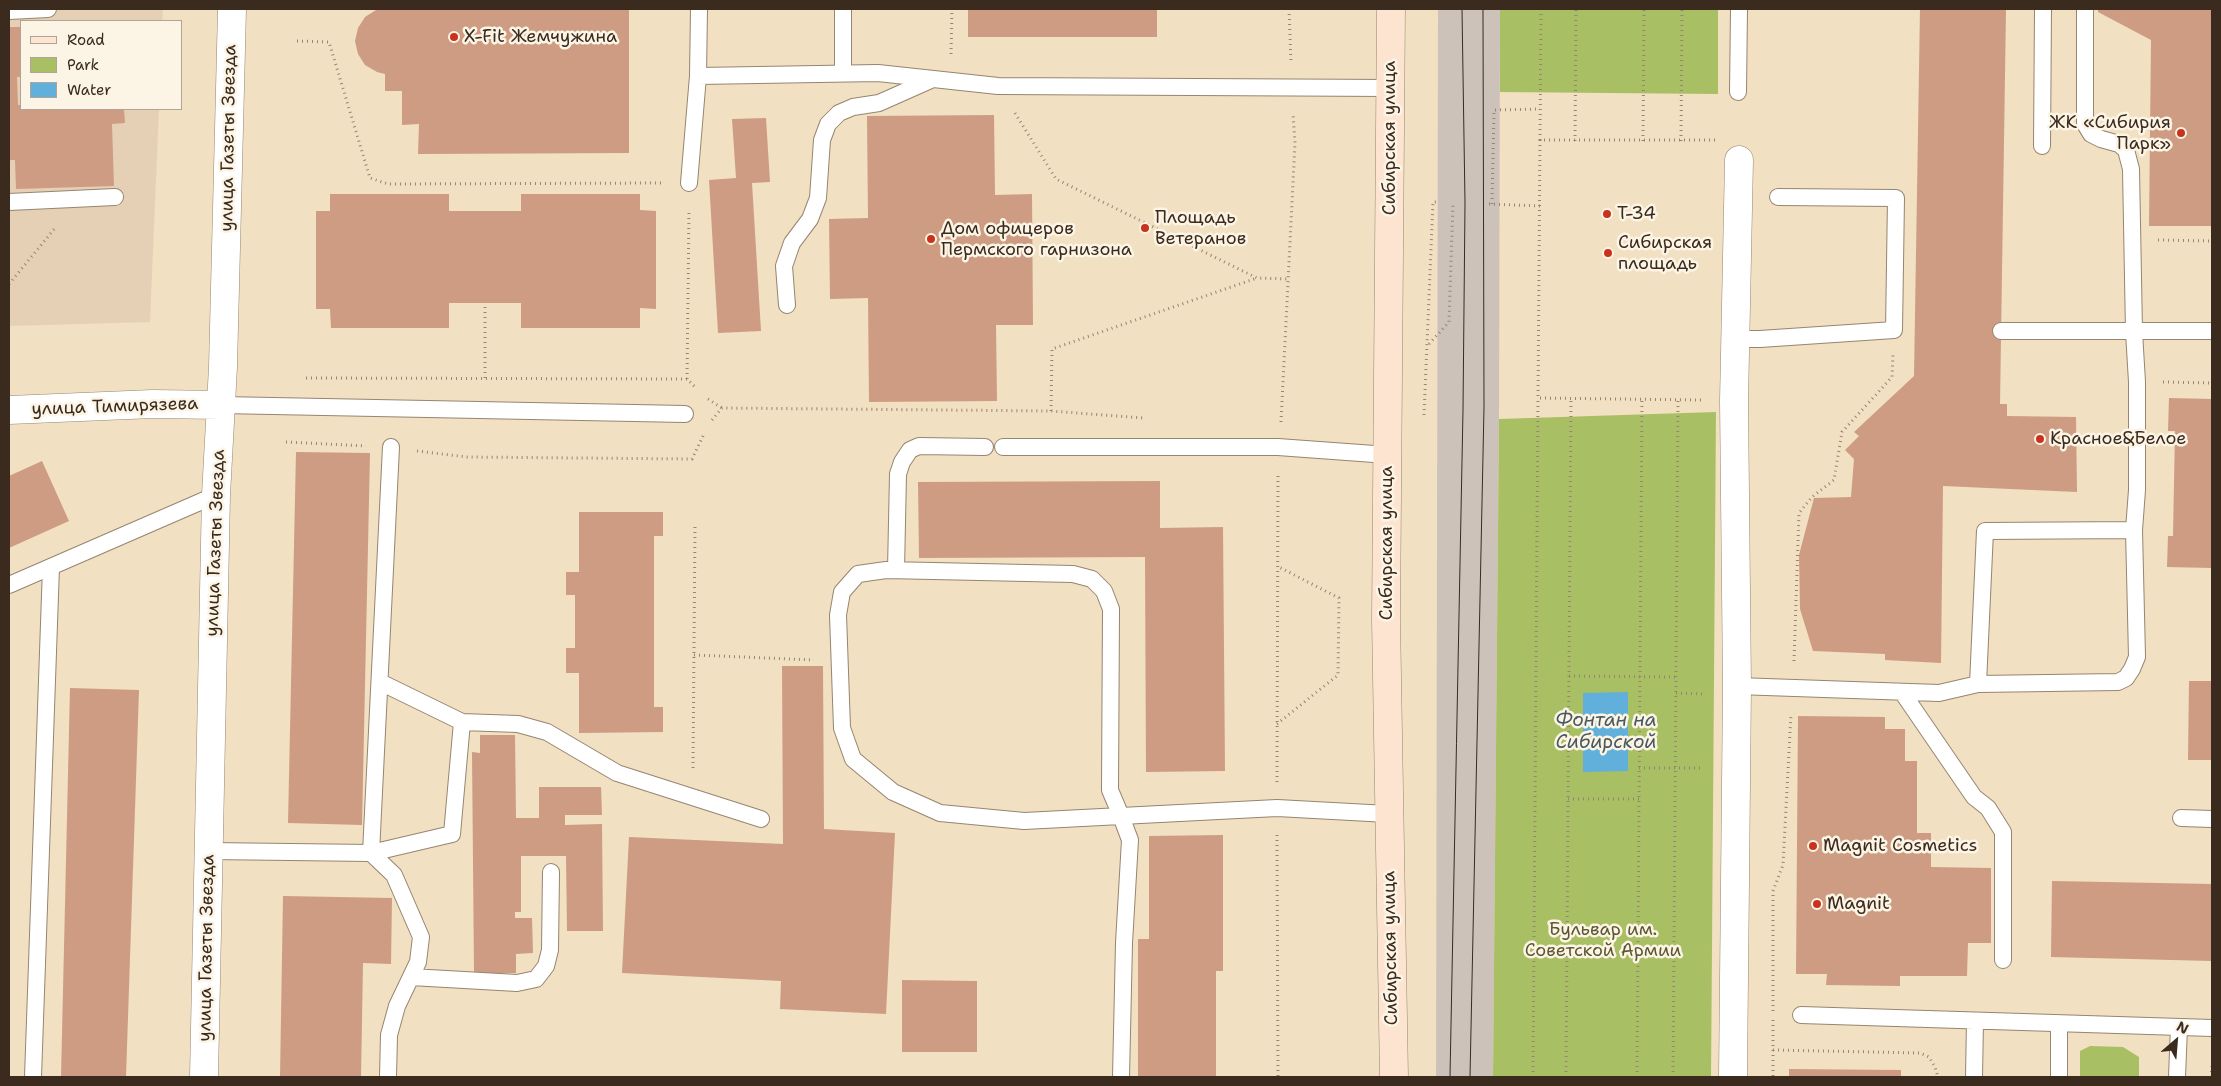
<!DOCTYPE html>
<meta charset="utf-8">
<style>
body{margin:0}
#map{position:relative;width:2221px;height:1086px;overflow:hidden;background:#f1e0c1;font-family:"Shantell Sans",sans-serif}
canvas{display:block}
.frame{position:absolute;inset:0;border:10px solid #3b2a1e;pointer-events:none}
.legend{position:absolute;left:20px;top:20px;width:162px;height:90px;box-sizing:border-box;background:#fcf5e5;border:1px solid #afa495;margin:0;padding:6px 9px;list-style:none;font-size:15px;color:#3b2a1e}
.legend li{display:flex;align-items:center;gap:10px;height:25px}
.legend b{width:25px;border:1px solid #afa495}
.north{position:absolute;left:2151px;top:1016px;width:50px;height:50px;-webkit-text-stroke:4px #fcf5e5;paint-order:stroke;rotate:27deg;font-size:14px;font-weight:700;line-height:20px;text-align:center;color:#3b2a1e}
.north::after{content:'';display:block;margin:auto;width:18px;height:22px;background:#3b2a1e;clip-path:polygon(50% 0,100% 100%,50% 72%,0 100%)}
</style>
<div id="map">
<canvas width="2221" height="1086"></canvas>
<div class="frame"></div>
<ul class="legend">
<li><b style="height:6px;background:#fde4d0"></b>Road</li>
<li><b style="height:14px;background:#a9bf63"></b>Park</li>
<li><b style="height:14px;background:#60b0db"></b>Water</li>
</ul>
<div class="north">N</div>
</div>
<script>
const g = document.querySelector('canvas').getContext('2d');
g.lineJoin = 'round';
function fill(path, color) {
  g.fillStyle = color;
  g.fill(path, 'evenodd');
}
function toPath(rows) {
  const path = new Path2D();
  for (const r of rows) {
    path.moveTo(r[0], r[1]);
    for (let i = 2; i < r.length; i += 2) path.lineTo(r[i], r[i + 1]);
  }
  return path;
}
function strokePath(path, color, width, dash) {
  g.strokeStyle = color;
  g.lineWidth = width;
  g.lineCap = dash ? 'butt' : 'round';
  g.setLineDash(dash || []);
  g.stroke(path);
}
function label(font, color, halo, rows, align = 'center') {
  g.font = font + ' "Shantell Sans",sans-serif';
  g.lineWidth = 5;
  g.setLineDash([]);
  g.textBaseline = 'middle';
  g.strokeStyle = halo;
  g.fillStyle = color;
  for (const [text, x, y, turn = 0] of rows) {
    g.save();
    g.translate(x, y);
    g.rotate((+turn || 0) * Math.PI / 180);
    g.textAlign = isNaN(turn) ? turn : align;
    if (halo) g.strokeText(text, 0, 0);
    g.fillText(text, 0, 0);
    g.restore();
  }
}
fill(toPath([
 [9,9,163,9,162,21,21,21,21,109,159,109,150,322,9,326]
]), '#e6d0b5');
fill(toPath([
 [1438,9,1500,9,1499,419,1493,1077,1436,1077]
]), '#ccc2b9');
fill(toPath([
 [1500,9,1718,9,1718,94,1500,92],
 [1716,412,1711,1077,1493,1077,1499,419],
 [2090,1046,2123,1047,2139,1057,2139,1077,2080,1077,2080,1051]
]), '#a9bf63');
fill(toPath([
 [1628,692,1628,771,1583,772,1583,693]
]), '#60b0db');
fill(toPath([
 [382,9,629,9,629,153,418,154,419,124,402,125,402,91,385,91,385,74,377,72,365,65,358,54,355,41,358,28,365,17,376,10],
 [968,9,1157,9,1157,37,968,37],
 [1920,9,2006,9,2000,404,2007,404,2007,416,2076,417,2077,492,1943,486,1941,663,1885,660,1885,654,1813,651,1800,609,1799,555,1814,498,1851,497,1854,459,1845,450,1859,436,1854,432,1914,376],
 [2098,9,2212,9,2212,226,2149,226,2151,40,2098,12],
 [9,27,21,27,21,77,17,77,18,105,21,105,21,109,124,109,125,123,112,124,114,186,16,189,15,160,9,160],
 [994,115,995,195,1032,194,1033,325,996,325,997,401,869,402,868,298,830,299,829,219,868,218,867,116],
 [766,118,770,182,752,183,761,331,718,333,709,180,736,178,732,119],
 [330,194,449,194,449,211,521,211,521,194,640,194,640,210,656,211,656,309,640,308,640,328,521,328,521,303,449,303,449,328,331,328,330,309,316,309,316,211,330,211],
 [2169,398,2212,399,2212,568,2167,567,2168,536,2173,536,2175,431,2168,431],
 [296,452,370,453,362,825,288,823],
 [42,461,69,521,9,548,9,476],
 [1160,481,1160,528,1223,527,1225,771,1146,772,1145,557,919,558,918,482],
 [579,512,663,512,663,536,654,536,654,707,663,707,663,732,579,733,579,673,566,673,566,648,575,648,575,595,566,595,566,572,579,572],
 [782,666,823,666,824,829,895,833,886,1014,780,1009,781,981,622,973,629,837,783,844],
 [2189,681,2212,681,2212,760,2188,760],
 [70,688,139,690,126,1077,61,1077],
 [1798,716,1885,717,1885,729,1905,729,1905,761,1917,761,1917,833,1931,833,1931,867,1991,868,1991,943,1968,943,1967,976,1900,976,1900,986,1826,985,1827,974,1796,974],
 [480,735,515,735,516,818,539,818,539,787,601,787,602,815,565,815,565,825,602,824,603,931,567,931,566,856,521,856,521,912,515,912,515,918,532,918,533,953,516,954,516,973,474,973,472,752,480,753],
 [1223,835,1223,971,1216,971,1216,1077,1138,1077,1138,939,1149,939,1149,836],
 [2052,881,2212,884,2212,961,2051,957],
 [283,896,392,898,391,964,363,963,361,1077,280,1077],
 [902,980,977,981,977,1052,902,1052],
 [1789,1069,1901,1070,1901,1077,1789,1077]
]), '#cd9c83');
const lane = toPath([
 [9,11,48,9],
 [843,73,843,9],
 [698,76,878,73,998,86,1391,88],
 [1738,92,1739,9],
 [2042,146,2043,9],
 [689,183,698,76,699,9],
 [9,202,115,197],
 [787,305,784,266,792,243,810,219,818,198,822,140,828,124,839,113,853,107,879,103,933,79],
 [2001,331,2212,331],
 [1737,339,1760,339,1894,330,1896,198,1778,197],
 [221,405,685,414],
 [391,447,371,853,452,834,462,722],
 [1003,447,1278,447,1388,455],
 [896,570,898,474,902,462,910,450,919,446,985,447],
 [9,585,216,495],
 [380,682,462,722,518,724,547,732,617,773,761,819],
 [1978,684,1985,531,2134,530,2137,490,2137,382,2134,332,2131,169,2126,150,2119,144,2101,139,2091,134,2085,124,2085,9],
 [1737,686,1939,693,1978,684,2118,682,2126,678,2132,669,2137,657,2134,530],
 [1902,692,1974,797,1988,808,2003,832,2003,960],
 [2181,818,2212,819],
 [209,851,371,853,394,875,421,937,418,962,397,1006,389,1035,388,1077],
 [411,977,517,983,536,979,546,966,550,950,551,872],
 [1801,1015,2212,1028],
 [33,1077,51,567],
 [1121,1077,1124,943,1130,840,1121,816,1110,790,1111,609,1104,591,1092,579,1073,574,886,570,858,574,842,592,838,615,842,728,853,759,893,792,940,813,1024,821,1121,816,1277,808,1388,814],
 [1974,1077,1975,1021],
 [2059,1077,2059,1024],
 [2177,1077,2179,1027]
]);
const street = toPath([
 [9,410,153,404,221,405],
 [204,1077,216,495,223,367,232,9],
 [1733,1077,1737,686,1734,401,1739,160]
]);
const secondary = toPath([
 [1391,9,1386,619,1394,1077]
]);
strokePath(lane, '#968570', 18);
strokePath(street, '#968570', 29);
strokePath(secondary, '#968570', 29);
strokePath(toPath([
 [1289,9,1291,62],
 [297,41,329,42,370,178,388,184,662,183],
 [951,54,952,9],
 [1015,113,1056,179,1257,278,1289,279],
 [1540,140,1541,9],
 [1575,141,1576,9],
 [1643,141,1644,9],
 [1681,141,1682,9],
 [1489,204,1540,206],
 [1492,204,1494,110,1540,109],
 [2158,240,2212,241],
 [9,284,56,227],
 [1429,344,1449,322,1453,203],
 [306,378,687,379,696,388],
 [485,378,485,303],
 [687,379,689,209],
 [2163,382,2212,383],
 [708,399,722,408],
 [1701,400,1538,398,1540,140,1715,140],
 [1051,411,1052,349,1257,278],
 [1424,415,1433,202,1439,202],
 [712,420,722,408,1051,411,1143,418],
 [1281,422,1295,143,1293,113],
 [286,442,366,446],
 [417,451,467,457,692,459,704,434],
 [694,655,814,660],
 [1794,661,1799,513,1812,497,1834,480,1842,432,1892,377,1893,355],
 [1569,676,1676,677],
 [1676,693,1704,694],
 [1277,724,1338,675,1339,598,1277,566],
 [693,768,695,527],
 [1639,768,1704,768],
 [1277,782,1278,473],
 [1568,799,1639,799],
 [1277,835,1278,1077],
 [1773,1011,1773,891,1783,865,1791,714],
 [1773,1020,1773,1077],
 [1773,1050,1920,1053,1929,1057,1935,1067,1938,1077],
 [1533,1077,1538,398],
 [1566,1077,1571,399],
 [1637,1077,1642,399],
 [1673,1077,1678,400],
 [2211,1077,2212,1066]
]), '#968570', 3, [1, 4]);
strokePath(lane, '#fff', 16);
strokePath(street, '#fff', 28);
strokePath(secondary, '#fde4d0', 28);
strokePath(toPath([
 [1450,1077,1463,410,1465,203,1462,9],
 [1470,1077,1484,407,1483,9]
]), '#3b2a1e', 1);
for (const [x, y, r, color] of [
 [454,37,5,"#c8321e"],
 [2181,133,5,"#c8321e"],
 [1607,214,5,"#c8321e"],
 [1145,228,5,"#c8321e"],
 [931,239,5,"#c8321e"],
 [1608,253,5,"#c8321e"],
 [2040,439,5,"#c8321e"],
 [1813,846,5,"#c8321e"],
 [1817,904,5,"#c8321e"]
]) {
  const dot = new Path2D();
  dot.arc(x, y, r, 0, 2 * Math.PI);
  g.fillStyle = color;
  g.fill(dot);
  strokePath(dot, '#fcf5e5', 2);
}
label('18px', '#3b2a1e', '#fcf5e5', [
 ["X-Fit Жемчужина",464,37],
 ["ЖК «Сибирия",2171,123,"right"],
 ["Парк»",2171,144,"right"],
 ["T-34",1617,214],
 ["Площадь",1155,218],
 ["Ветеранов",1155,239],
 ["Дом офицеров",941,229],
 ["Пермского гарнизона",941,250],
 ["Сибирская",1618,243],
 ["площадь",1618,264],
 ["Красное&Белое",2050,439],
 ["Magnit Cosmetics",1823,846],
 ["Magnit",1827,904]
], 'left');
label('18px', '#3b2a1e', '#fcf5e5', [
 ["улица Газеты Звезда",229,138,-89],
 ["Сибирская улица",1390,138,-90],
 ["улица Тимирязева",115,407,-2],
 ["улица Газеты Звезда",216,543,-88],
 ["Сибирская улица",1387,543,-90],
 ["улица Газеты Звезда",207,948,-89],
 ["Сибирская улица",1391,948,-91]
]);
label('18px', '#5c5733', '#fcf5e5', [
 ["Бульвар им.",1603,930],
 ["Советской Армии",1603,951]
]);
label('italic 19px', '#485960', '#fcf5e5', [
 ["Фонтан на",1606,721],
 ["Сибирской",1606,743]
]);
</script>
